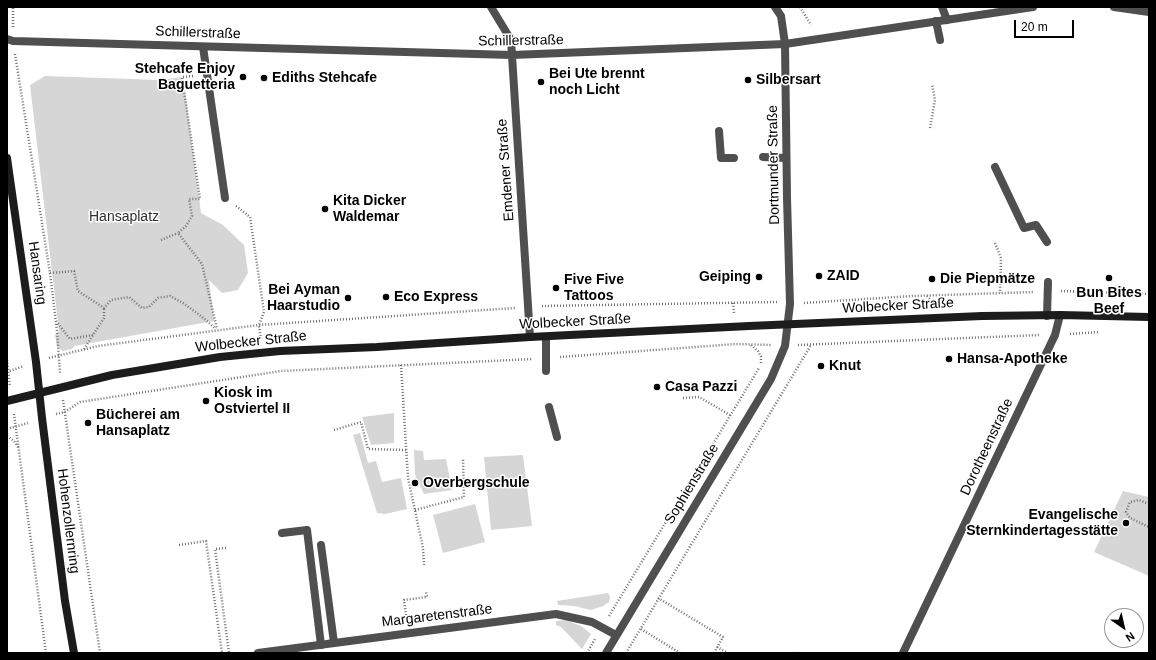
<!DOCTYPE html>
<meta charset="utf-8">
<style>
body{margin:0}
#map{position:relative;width:1156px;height:660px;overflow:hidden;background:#fff;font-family:Arial,sans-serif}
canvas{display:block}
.frame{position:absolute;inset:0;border:8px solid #000;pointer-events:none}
.north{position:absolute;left:1104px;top:608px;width:40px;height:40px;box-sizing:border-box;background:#fff;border:1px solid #999;border-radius:50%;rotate:146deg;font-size:11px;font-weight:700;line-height:16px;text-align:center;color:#000}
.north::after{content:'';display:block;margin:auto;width:14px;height:18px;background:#000;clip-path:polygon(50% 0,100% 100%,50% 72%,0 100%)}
.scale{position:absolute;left:1014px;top:20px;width:60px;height:18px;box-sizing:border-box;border:2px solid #000;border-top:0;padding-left:5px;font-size:12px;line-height:14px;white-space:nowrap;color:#000;-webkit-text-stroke:3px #fff;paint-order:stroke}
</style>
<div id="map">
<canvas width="1156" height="660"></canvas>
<div class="frame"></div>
<div class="north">N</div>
<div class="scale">20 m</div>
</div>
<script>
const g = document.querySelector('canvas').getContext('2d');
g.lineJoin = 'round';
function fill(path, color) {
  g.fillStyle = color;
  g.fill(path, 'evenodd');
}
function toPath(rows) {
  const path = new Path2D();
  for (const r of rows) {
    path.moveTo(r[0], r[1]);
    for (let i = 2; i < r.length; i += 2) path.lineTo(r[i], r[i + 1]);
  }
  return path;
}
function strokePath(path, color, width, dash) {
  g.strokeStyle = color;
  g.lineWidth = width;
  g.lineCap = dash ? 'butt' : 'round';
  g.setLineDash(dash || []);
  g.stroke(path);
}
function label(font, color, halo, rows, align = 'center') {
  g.font = font + ' Arial,sans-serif';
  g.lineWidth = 3;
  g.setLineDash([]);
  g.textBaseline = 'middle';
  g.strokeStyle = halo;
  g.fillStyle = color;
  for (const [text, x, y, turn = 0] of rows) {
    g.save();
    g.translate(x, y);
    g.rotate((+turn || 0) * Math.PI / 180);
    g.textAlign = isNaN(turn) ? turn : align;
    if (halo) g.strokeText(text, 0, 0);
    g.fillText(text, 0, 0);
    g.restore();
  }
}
fill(toPath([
 [45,76,160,80,182,77,186,99,201,213,223,225,244,245,248,273,238,290,222,293,209,280,214,321,74,346,72,349,63,351,57,347,55,335,59,331,30,85],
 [394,413,394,443,371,445,362,417],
 [360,433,368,463,376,461,382,482,401,478,407,509,385,514,377,513,353,435],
 [414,450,423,451,424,460,446,459,452,490,424,494,415,475],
 [523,455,532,526,491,530,484,457],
 [1123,491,1149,497,1149,576,1094,552],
 [475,504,485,542,443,553,433,515],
 [608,593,610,597,609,602,603,606,591,610,574,606,558,605,557,601],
 [566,620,581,626,591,634,582,649,561,627,556,625,556,621]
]), '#d6d6d6');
strokePath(toPath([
 [800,7,811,25],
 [13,27,13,7],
 [15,54,50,273,57,331,60,373],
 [193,76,182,77,200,199,189,199,192,216,186,226,178,233,202,264,217,329],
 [930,128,935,100,932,84],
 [236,206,250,217,264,312,259,325,261,340],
 [161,240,178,233],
 [995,243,1001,258,1000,293],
 [50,273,74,271,78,291,104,308,111,300,129,297,142,308,149,307,158,298,170,296,183,303,201,316,216,329],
 [1061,291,1149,294],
 [927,296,934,305],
 [733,303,734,313],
 [804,303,912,296,1034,292],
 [542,306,777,302],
 [56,321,70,339,93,335],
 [1070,334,1099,332],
 [751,345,758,351,761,357,761,364],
 [798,345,1039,335],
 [84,349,104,318,104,308],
 [560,357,736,344,771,345],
 [49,358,98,346,259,325,515,308],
 [7,360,10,387],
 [401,365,408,478,423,548,424,565],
 [7,372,24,366],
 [683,398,699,397,730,415],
 [63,400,100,653],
 [14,414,46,653],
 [56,414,65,412,80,402,281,371,533,359],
 [7,429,28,423],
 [334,430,361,422,368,449,406,450],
 [7,436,14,441,18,447],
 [1149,504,1139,500,1130,502,1126,512,1130,518,1149,527],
 [415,510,464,497,463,458],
 [179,545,206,541,222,653],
 [226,548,215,549,229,653],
 [658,598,723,637,714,653],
 [609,616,759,368],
 [407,621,404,600,427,597,426,592],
 [641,629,680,653],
 [717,647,728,653],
 [587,653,595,639],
 [626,653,811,345],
 [795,653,796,653]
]), '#717171', 2.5, [1, 2]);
strokePath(toPath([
 [942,7,947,20],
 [936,21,940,40],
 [719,131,721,158,734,158],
 [763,157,786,158],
 [995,167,1024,228,1036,225,1047,242],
 [1047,316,1048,282],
 [546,337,546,371],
 [549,407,557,437],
 [282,533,307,530,321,645],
 [321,545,334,643]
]), '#4f4f4f', 8);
strokePath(toPath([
 [491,7,511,40,530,337],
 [1114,7,1149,12],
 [7,39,13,41,512,55,785,44,1033,7],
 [203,47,225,198],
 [258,653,556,614,592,622,616,635],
 [606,653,771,379,785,346,790,304,787,198,785,44,781,16,775,7],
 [903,653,1055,335,1060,315]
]), '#4f4f4f', 8);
strokePath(toPath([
 [7,158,36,362,42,418,65,601,74,653],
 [7,401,112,375,220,357,280,351,377,347,530,337,749,326,982,316,1060,315,1149,317]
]), '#1c1c1c', 8);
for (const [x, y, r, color] of [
 [243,77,4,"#000"],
 [264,78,4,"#000"],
 [748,80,4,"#000"],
 [541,82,4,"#000"],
 [325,209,4,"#000"],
 [819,276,4,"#000"],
 [759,277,4,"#000"],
 [1109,278,4,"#000"],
 [932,279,4,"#000"],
 [556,288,4,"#000"],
 [386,297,4,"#000"],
 [348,298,4,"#000"],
 [949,359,4,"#000"],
 [821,366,4,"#000"],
 [657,387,4,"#000"],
 [206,401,4,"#000"],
 [88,423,4,"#000"],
 [415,483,4,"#000"],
 [1126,523,4,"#000"]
]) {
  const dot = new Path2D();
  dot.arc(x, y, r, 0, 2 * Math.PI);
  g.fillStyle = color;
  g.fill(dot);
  strokePath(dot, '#fff', 1.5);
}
label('14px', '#000', '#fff', [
 ["Schillerstraße",198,33,2],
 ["Schillerstraße",521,41,-1],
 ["Dortmunder Straße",774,165,-91],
 ["Emdener Straße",506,170,-94],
 ["Hansaring",37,273,82],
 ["Wolbecker Straße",898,306,-3],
 ["Wolbecker Straße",575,322,-3],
 ["Wolbecker Straße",251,342,-6],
 ["Dorotheenstraße",987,447,-65],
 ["Sophienstraße",692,484,-59],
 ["Hohenzollernring",68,521,83],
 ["Margaretenstraße",437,616,-7]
]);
label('bold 14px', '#000', '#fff', [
 ["Stehcafe Enjoy",235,69,"right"],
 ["Baguetteria",235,85,"right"],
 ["Bei Ute brennt",549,74],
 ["noch Licht",549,90],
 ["Ediths Stehcafe",272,78],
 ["Silbersart",756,80],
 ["Kita Dicker",333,201],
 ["Waldemar",333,217],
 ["ZAID",827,276],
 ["Geiping",751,277,"right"],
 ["Die Piepmätze",940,279],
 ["Five Five",564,280],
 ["Tattoos",564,296],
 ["Bei Ayman",340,290,"right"],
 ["Haarstudio",340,306,"right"],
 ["Bun Bites",1109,293,"center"],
 ["Beef",1109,309,"center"],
 ["Eco Express",394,297],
 ["Hansa-Apotheke",957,359],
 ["Knut",829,366],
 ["Casa Pazzi",665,387],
 ["Kiosk im",214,393],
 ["Ostviertel II",214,409],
 ["Bücherei am",96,415],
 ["Hansaplatz",96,431],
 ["Overbergschule",423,483],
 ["Evangelische",1118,515,"right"],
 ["Sternkindertagesstätte",1118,531,"right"]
], 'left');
label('14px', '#2d2d2d', '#fff', [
 ["Hansaplatz",124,217]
]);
</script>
